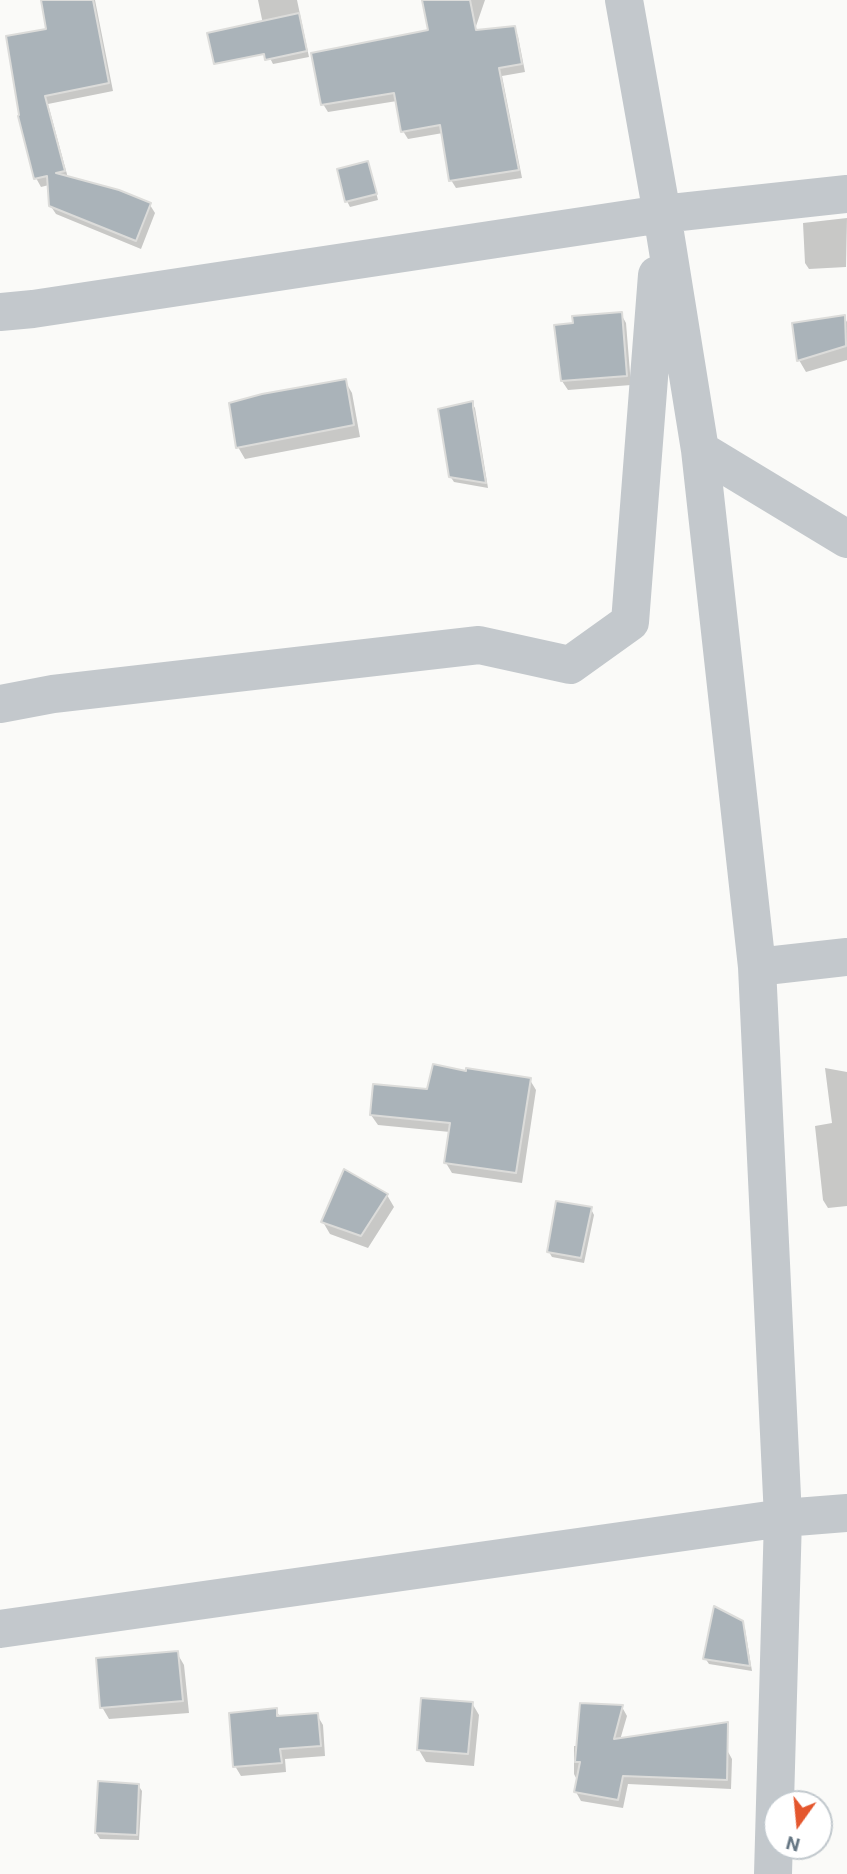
<!DOCTYPE html>
<style>
body{margin:0}
#map{position:relative;width:847px;height:1874px;overflow:hidden;background:#fafaf8;font-family:Roboto,sans-serif}
canvas{display:block}
.north{position:absolute;left:763px;top:1790px;width:70px;height:70px;box-sizing:border-box;background:#fff;border:2px solid #c1c8cd;border-radius:50%;rotate:195deg;font-size:19px;font-weight:700;line-height:28px;text-align:center;color:#657683}
.north::after{content:'';display:block;margin:auto;width:24px;height:32px;background:#e4572e;clip-path:polygon(50% 0,100% 100%,50% 72%,0 100%)}
</style>
<div id="map">
<canvas width="847" height="1874"></canvas>
<div class="north">N</div>
</div>
<script>
const g = document.querySelector('canvas').getContext('2d');
g.lineJoin = 'round';
function fill(path, color) {
  g.fillStyle = color;
  g.fill(path, 'evenodd');
}
function toPath(rows) {
  const path = new Path2D();
  for (const r of rows) {
    path.moveTo(r[0], r[1]);
    for (let i = 2; i < r.length; i += 2) path.lineTo(r[i], r[i + 1]);
  }
  return path;
}
function strokePath(path, color, width, dash) {
  g.strokeStyle = color;
  g.lineWidth = width;
  g.lineCap = dash ? 'butt' : 'round';
  g.setLineDash(dash || []);
  g.stroke(path);
}
fill(toPath([
 [42,0,95,0,113,91,48,104,68,178,150,205,155,213,141,249,56,214,50,205,49,185,41,187,36,178,33,167,29,160,8,37,49,30],
 [258,0,297,0,309,57,273,64,270,58],
 [424,0,485,0,474,32,514,27,518,36,525,72,502,76,522,178,456,188,451,180,443,133,408,139,403,131,397,101,328,112,323,104,430,31],
 [367,163,370,169,378,200,350,207,347,201],
 [847,218,846,267,809,269,805,263,803,223],
 [621,314,626,323,631,385,568,390,562,381],
 [844,317,847,322,847,360,806,372,799,360],
 [345,381,352,393,360,437,245,459,238,447],
 [472,403,475,408,488,488,454,482,450,476],
 [825,1068,847,1072,847,1206,828,1208,823,1200,815,1126,832,1123],
 [467,1074,530,1080,536,1090,522,1183,452,1173,446,1163,450,1132,378,1125,371,1115],
 [387,1195,394,1207,368,1248,330,1234,323,1222],
 [591,1209,594,1215,584,1263,552,1257,549,1252],
 [741,1622,745,1629,752,1671,709,1664,705,1658],
 [177,1653,184,1665,189,1713,109,1719,102,1707],
 [472,1703,479,1715,474,1766,426,1762,419,1750],
 [622,1707,627,1716,620,1740,727,1750,732,1759,731,1789,628,1784,623,1808,581,1801,576,1792,578,1782,574,1774,574,1746,578,1746],
 [276,1710,280,1717,317,1715,323,1725,325,1756,285,1759,286,1772,241,1776,235,1766],
 [138,1785,142,1791,139,1840,100,1839,96,1833]
]), '#0003');
const building = toPath([
 [41,0,93,0,109,83,45,96,65,171,56,173,119,190,151,203,136,241,49,206,47,176,34,179,18,116,19,115,6,36,46,29,41,0],
 [422,0,470,0,476,30,515,26,522,64,499,68,519,170,449,181,440,125,401,132,394,93,321,105,311,53,428,30,422,0],
 [299,13,307,51,265,60,264,54,214,64,207,33,299,13],
 [368,161,377,194,345,202,337,169,368,161],
 [622,312,627,376,561,381,554,325,573,323,572,316,622,312],
 [845,315,846,346,797,361,792,323,845,315],
 [346,379,354,425,236,448,229,403,262,394,346,379],
 [473,401,473,407,486,483,449,477,438,409,473,401],
 [433,1064,466,1071,466,1068,531,1078,516,1173,444,1163,450,1123,370,1115,373,1084,427,1089,433,1064],
 [344,1169,388,1194,361,1236,321,1222,344,1169],
 [556,1201,592,1207,581,1258,547,1252,556,1201],
 [714,1606,743,1621,750,1666,703,1659,714,1606],
 [178,1651,183,1701,100,1708,96,1658,178,1651],
 [421,1698,473,1702,468,1754,417,1750,421,1698],
 [580,1703,623,1705,614,1739,728,1722,727,1780,623,1776,618,1800,574,1792,580,1762,575,1762,580,1703],
 [277,1708,277,1716,318,1713,321,1746,280,1749,282,1763,233,1767,229,1713,277,1708],
 [98,1781,139,1784,137,1835,95,1833,98,1781]
]);
fill(building, '#aab3b9');
strokePath(building, '#dcdcda', 2);
strokePath(toPath([
 [624,0,662,214,700,450,757,967,783,1518,773,1874],
 [0,312,33,309,662,214,847,194],
 [700,450,847,539],
 [0,704,53,694,479,645,570,665,630,622,657,275],
 [757,967,847,957],
 [0,1629,783,1518,847,1513]
]), '#c3c8cc', 38);
</script>
